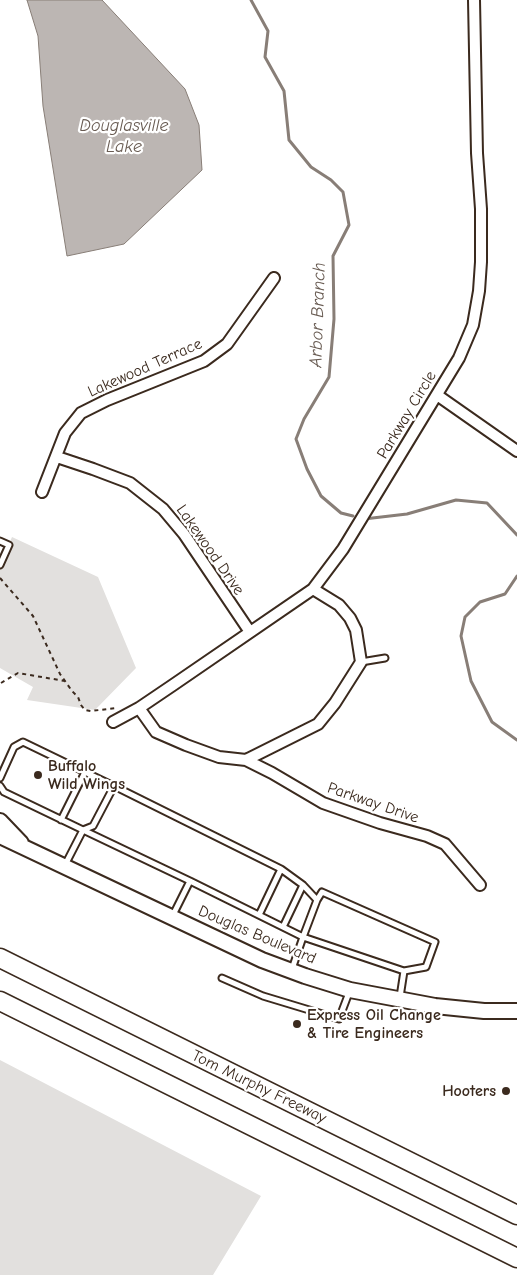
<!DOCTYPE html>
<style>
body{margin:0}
canvas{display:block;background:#fff}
</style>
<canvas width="517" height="1275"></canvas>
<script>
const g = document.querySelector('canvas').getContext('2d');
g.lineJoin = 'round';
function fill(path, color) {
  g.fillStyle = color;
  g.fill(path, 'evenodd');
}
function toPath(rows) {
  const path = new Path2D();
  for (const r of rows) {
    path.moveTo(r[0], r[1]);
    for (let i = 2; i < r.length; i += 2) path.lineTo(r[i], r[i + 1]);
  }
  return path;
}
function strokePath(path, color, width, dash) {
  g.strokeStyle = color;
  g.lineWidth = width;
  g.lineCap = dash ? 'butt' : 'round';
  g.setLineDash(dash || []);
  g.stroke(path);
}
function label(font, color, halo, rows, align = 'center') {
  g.font = font + ' "Comic Neue",sans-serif';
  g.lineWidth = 4.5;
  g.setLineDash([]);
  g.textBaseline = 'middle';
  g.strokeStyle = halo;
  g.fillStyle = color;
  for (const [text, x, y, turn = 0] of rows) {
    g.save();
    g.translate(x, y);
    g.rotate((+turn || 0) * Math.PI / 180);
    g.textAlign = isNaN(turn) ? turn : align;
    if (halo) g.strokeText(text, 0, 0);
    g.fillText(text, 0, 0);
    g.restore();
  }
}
fill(toPath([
 [12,537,98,577,136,668,95,710,27,700,33,687,0,668,0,565],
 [0,1060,261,1196,213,1275,0,1275]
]), '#e2e0de');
const water = toPath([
 [27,0,102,0,185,89,199,125,202,170,124,244,67,256,43,106,38,36,27,0]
]);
fill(water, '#bcb6b3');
strokePath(water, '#887e77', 1);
strokePath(toPath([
 [251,0,268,31,265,57,284,91,289,140,311,167,331,180,343,192,349,225,333,256,334,319,329,377,304,419,296,439,307,469,321,496,341,513,353,516],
 [364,519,407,514,456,500,487,503,517,535],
 [517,576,505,594,480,602,465,617,461,636,471,681,492,722,517,740]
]), '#887e77', 3);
const lane = toPath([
 [0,541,9,545,0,565],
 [361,662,385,658],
 [0,778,14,747,23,742,85,772,61,820],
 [0,786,4,792,83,830,93,826,114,786,85,772],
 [114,786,281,869,303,885,317,900,322,892,435,942,426,967,404,971],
 [65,865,83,830,190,881],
 [259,915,281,869],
 [172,917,190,881,303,937,317,900],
 [283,927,303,885],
 [292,969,303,937,404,971,400,997],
 [222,978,263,996,339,1019,350,990]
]);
const street = toPath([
 [437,395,517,451],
 [57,457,93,469,130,483,163,509,184,534,250,632],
 [42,492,65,433,81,413,107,400,204,361,227,344,274,278],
 [139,708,156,732,186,745,219,757,246,760,318,724,335,703,361,662,356,630,350,618,339,605,313,589],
 [113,722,139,708,173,685,313,589,343,549,459,358,473,325,479,291,481,262,481,209,477,153,474,0],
 [246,760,272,773,323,803,380,823,427,836,445,844,480,885]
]);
const secondary = toPath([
 [0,821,21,843],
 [0,836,262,960,305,976,350,990,435,1006,484,1011,517,1011]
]);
const highway = toPath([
 [0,958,517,1215],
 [0,1001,517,1258]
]);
strokePath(lane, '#3b2a1e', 9);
strokePath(street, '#3b2a1e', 14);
strokePath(secondary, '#3b2a1e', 18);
strokePath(highway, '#3b2a1e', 21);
strokePath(toPath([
 [0,578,33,616,60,674,72,691,78,697,81,705,85,710,91,711,116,708],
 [1,683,18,673,65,681]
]), '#3b2a1e', 2, [4, 4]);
strokePath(lane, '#fff', 5);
strokePath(street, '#fff', 10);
strokePath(secondary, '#fff', 14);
strokePath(highway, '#fff', 18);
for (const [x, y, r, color] of [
 [38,775,5,"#3b2a1e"],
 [297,1024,5,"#3b2a1e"],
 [506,1091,5,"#3b2a1e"]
]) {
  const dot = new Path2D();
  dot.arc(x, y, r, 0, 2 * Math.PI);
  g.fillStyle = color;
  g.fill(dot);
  strokePath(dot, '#fff', 2);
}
label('16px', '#3b2a1e', '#fff', [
 ["Lakewood Terrace",145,368,-24],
 ["Parkway Circle",407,415,-59],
 ["Lakewood Drive",210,550,55],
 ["Parkway Drive",373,803,19],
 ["Douglas Boulevard",257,935,23],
 ["Tom Murphy Freeway",259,1087,26]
]);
label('bold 16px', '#3b2a1e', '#fff', [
 ["Buffalo",48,766],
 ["Wild Wings",48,784],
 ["Express Oil Change",307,1015],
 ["& Tire Engineers",307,1033],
 ["Hooters",496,1091,"right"]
], 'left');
label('italic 18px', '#685b52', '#fff', [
 ["Douglasville",124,126],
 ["Lake",124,147],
 ["Arbor Branch",318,315,-88]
]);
</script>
